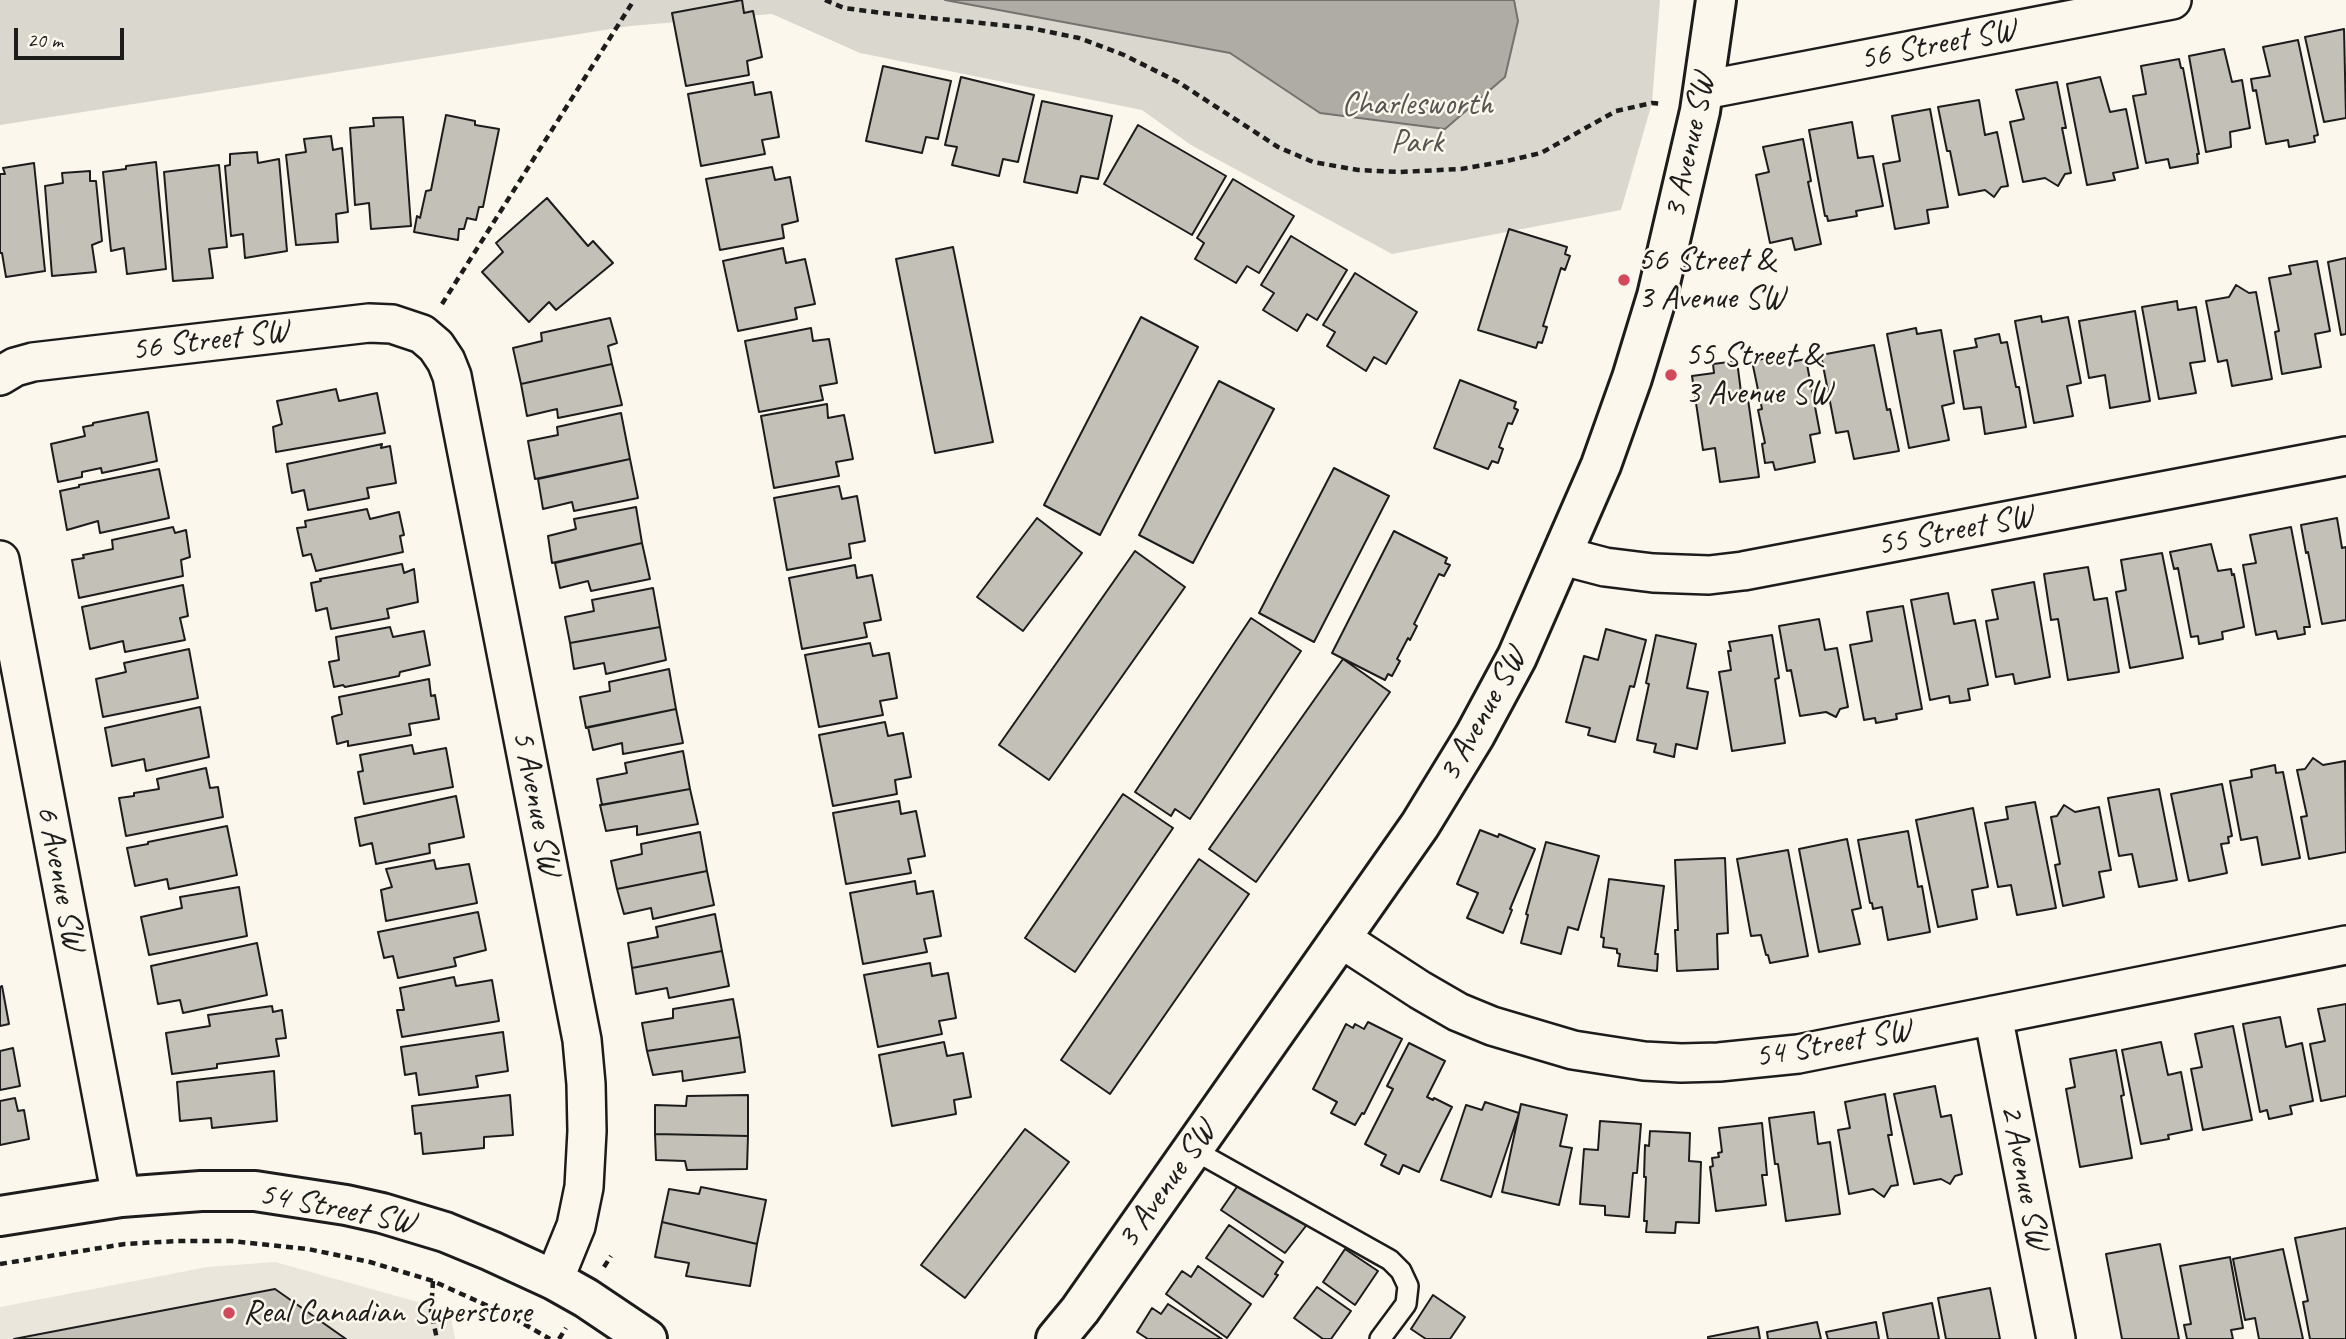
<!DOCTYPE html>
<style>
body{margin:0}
#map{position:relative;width:2346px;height:1339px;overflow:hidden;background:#fbf7ec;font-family:Caveat,sans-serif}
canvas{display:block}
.scale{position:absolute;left:14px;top:28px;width:110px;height:32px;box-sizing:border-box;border:4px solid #1c1c1c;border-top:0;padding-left:9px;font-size:21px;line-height:24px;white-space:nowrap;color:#1c1c1c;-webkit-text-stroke:5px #fbf7ec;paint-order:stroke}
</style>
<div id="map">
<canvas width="2346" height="1339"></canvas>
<div class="scale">20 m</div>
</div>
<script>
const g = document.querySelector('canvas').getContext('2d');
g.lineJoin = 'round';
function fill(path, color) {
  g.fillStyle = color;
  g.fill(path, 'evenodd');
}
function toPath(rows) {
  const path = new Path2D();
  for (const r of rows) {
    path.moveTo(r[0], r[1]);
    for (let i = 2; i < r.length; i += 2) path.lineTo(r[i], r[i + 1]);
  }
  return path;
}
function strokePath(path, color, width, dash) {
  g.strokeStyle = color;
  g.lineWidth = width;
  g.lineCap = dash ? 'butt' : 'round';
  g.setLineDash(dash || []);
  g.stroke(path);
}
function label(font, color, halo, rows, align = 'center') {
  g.font = font + ' Caveat,sans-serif';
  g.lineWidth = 5;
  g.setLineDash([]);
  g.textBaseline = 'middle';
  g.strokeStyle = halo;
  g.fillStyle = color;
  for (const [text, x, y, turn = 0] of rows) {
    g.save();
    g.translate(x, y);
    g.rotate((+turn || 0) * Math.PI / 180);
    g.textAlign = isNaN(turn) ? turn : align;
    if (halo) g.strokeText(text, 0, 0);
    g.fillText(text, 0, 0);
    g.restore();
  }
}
fill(toPath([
 [275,1262,450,1311,455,1339,0,1339,0,1307,207,1267]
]), '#eae6dc');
fill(toPath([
 [0,0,1660,0,1652,103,1621,210,1392,254,1191,145,1142,110,860,53,772,14,630,26,0,125]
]), '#dad7ce');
const water = toPath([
 [945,0,1514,0,1518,21,1505,77,1445,129,1320,113,1230,53,945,0]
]);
fill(water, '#afaca5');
strokePath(water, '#74726e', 2);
const building = toPath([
 [742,0,744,13,753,11,762,57,747,61,749,75,686,86,672,13,742,0],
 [2344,29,2346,118,2324,122,2305,37,2344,29],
 [2298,40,2318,135,2314,136,2315,142,2289,147,2288,140,2266,144,2256,90,2253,91,2251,79,2270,76,2263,47,2298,40],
 [2224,49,2232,82,2242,80,2250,128,2230,132,2231,147,2206,152,2189,56,2224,49],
 [2179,59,2181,68,2183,68,2199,154,2197,154,2198,163,2170,168,2168,159,2146,163,2133,96,2146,94,2141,66,2179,59],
 [883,66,951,81,938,139,926,137,922,153,866,141,883,66],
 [961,77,1034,95,1018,162,1003,159,999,176,952,165,957,147,945,145,961,77],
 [2100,77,2110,112,2126,109,2138,168,2113,173,2115,180,2087,185,2067,84,2100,77],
 [753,82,755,95,771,92,779,137,762,140,765,154,701,166,688,94,753,82],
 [2057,82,2066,128,2062,128,2071,173,2065,174,2058,186,2045,178,2023,182,2010,122,2024,119,2016,90,2057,82],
 [1979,100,1985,135,1997,132,2008,186,2001,187,1994,197,1985,190,1959,195,1950,151,1947,151,1938,107,1979,100],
 [1042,101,1112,116,1098,179,1081,176,1077,193,1024,182,1042,101],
 [1930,109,1948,207,1927,210,1929,223,1895,229,1883,164,1900,161,1892,116,1930,109],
 [446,115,475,121,475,125,499,129,483,207,479,207,476,220,467,218,464,229,459,229,458,240,414,232,417,216,420,218,426,191,431,190,446,115],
 [403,117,411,226,371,229,369,203,355,205,350,128,374,126,373,118,403,117],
 [1852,122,1858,158,1873,156,1883,206,1856,211,1857,216,1828,221,1827,216,1825,216,1809,130,1852,122],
 [1138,125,1226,176,1192,235,1104,184,1138,125],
 [331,136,333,150,342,148,348,212,336,214,338,242,296,245,286,155,306,152,304,139,331,136],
 [1803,139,1811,181,1808,182,1821,244,1795,250,1792,238,1770,243,1756,175,1769,172,1763,147,1803,139],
 [257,152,258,163,279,159,287,251,245,258,243,234,231,236,225,166,230,165,230,154,257,152],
 [156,162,166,269,127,274,124,248,111,251,103,172,126,169,126,166,156,162],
 [34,163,45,271,6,277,2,253,0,253,0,174,5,174,3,168,34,163],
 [219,165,227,247,209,249,213,278,173,281,164,172,219,165],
 [772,167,775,180,790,177,798,221,782,225,784,238,720,250,706,179,772,167],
 [90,171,90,181,96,181,102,241,92,245,96,272,52,276,45,186,63,183,62,173,90,171],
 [1233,179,1294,216,1259,273,1247,266,1236,283,1195,259,1204,243,1197,238,1233,179],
 [547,198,588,246,593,241,613,263,556,310,549,302,529,322,482,272,503,252,496,243,547,198],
 [1509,229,1567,247,1565,254,1570,256,1565,270,1561,268,1543,326,1547,327,1542,343,1538,342,1536,348,1478,330,1509,229],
 [1291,236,1347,270,1317,320,1307,314,1297,331,1263,310,1274,293,1261,285,1291,236],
 [953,247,993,442,935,453,896,259,953,247],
 [783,248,786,263,805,259,815,304,795,308,797,319,738,331,723,261,783,248],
 [2346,258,2346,334,2341,335,2328,262,2346,258],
 [2317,261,2330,331,2315,334,2321,367,2282,374,2275,332,2279,331,2269,278,2291,274,2289,266,2317,261],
 [1355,273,1417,312,1386,364,1374,357,1366,371,1327,346,1335,332,1323,325,1355,273],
 [2236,285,2249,293,2256,292,2272,379,2232,386,2227,360,2218,362,2206,301,2229,297,2236,285],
 [2177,301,2178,310,2196,307,2205,361,2190,363,2196,393,2159,399,2142,307,2177,301],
 [2135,311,2150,401,2110,408,2105,375,2089,378,2079,321,2135,311],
 [2041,316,2042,322,2068,317,2081,383,2067,386,2073,416,2034,423,2015,321,2041,316],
 [1141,317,1198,347,1100,535,1044,505,1141,317],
 [610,318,617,343,608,346,612,364,521,384,513,348,542,341,541,333,610,318],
 [811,328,813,341,829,339,837,383,820,386,823,400,759,412,745,341,811,328],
 [1916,328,1917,334,1941,330,1954,403,1942,406,1949,440,1909,448,1887,334,1916,328],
 [1999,334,2001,343,2007,342,2016,387,2019,387,2026,427,1985,434,1981,407,1964,409,1954,351,1977,347,1975,339,1999,334],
 [1874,345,1887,410,1890,409,1899,451,1854,459,1848,431,1836,433,1821,355,1874,345],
 [1783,355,1785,363,1806,359,1820,433,1810,435,1815,462,1775,470,1773,462,1765,463,1762,444,1765,443,1758,410,1762,409,1752,361,1783,355],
 [1737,361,1741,392,1747,392,1759,477,1720,482,1715,448,1703,450,1692,376,1714,373,1713,364,1737,361],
 [612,364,622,405,558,418,557,409,527,416,521,384,612,364],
 [1460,380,1516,402,1514,408,1518,410,1512,424,1508,423,1499,447,1503,449,1498,463,1492,461,1488,469,1434,448,1460,380],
 [1219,381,1274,409,1193,563,1139,535,1219,381],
 [336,389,339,401,377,393,385,433,276,452,273,427,282,424,277,401,336,389],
 [827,404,828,418,844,415,853,459,836,462,839,476,774,488,761,416,827,404],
 [148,412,157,461,102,473,101,468,82,472,82,477,58,482,51,444,85,436,83,427,93,425,93,423,148,412],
 [621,413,630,459,535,479,528,441,558,435,557,427,621,413],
 [382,444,381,448,390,446,396,483,367,488,369,498,308,510,304,490,292,493,287,464,382,444],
 [630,459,638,498,574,511,572,502,543,509,538,479,630,459],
 [1334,468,1389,496,1314,642,1259,613,1334,468],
 [159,469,169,518,100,533,98,521,67,530,60,491,79,487,79,485,159,469],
 [839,486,842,499,857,496,865,541,849,544,851,558,787,570,774,498,839,486],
 [636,507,642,543,552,563,548,536,576,529,574,519,636,507],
 [367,509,370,519,399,512,404,535,400,536,403,552,316,571,311,554,303,556,297,528,306,527,305,521,367,509],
 [1037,518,1082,553,1023,631,977,597,1037,518],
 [2337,518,2342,548,2346,547,2346,620,2322,624,2308,552,2306,553,2301,525,2337,518],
 [173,527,175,533,186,530,190,557,181,560,183,576,79,598,72,560,84,558,83,555,113,549,112,540,173,527],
 [2291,527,2310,627,2304,627,2305,634,2278,639,2276,631,2256,635,2243,565,2256,563,2250,535,2291,527],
 [1394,531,1447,558,1445,563,1450,565,1444,576,1439,574,1414,624,1417,626,1410,640,1408,638,1397,659,1400,661,1392,676,1388,674,1385,680,1332,653,1394,531],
 [642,543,650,579,591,591,588,581,560,588,555,563,642,543],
 [2211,544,2218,571,2231,569,2232,575,2234,574,2244,627,2222,632,2223,639,2199,644,2198,636,2191,637,2178,568,2174,569,2170,552,2211,544],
 [1135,551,1185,587,1049,780,999,745,1135,551],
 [2162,553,2183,658,2130,668,2116,592,2126,590,2121,560,2162,553],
 [402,564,404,573,414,569,418,602,387,609,389,618,331,629,327,608,316,611,311,583,321,581,320,579,402,564],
 [855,565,857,578,872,575,881,620,864,623,867,637,802,649,789,578,855,565],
 [2088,567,2094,600,2107,598,2119,672,2068,680,2058,619,2051,620,2044,574,2088,567],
 [2034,582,2050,677,2015,684,2013,674,1996,677,1986,621,1998,619,1992,590,2034,582],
 [183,585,188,616,180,618,185,640,125,652,123,641,90,649,82,607,183,585],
 [653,588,660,627,570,643,565,617,594,611,592,600,653,588],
 [1948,593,1954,624,1975,620,1988,685,1968,689,1970,700,1950,703,1949,696,1930,700,1911,600,1948,593],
 [1903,606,1922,709,1896,714,1897,719,1876,723,1875,718,1864,720,1850,645,1872,641,1867,612,1903,606],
 [1251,618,1301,651,1190,819,1175,809,1171,816,1135,792,1251,618],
 [1819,619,1825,650,1837,648,1848,707,1840,709,1836,717,1826,712,1800,716,1791,670,1787,671,1779,626,1819,619],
 [390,627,393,637,424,631,430,665,400,672,399,676,345,687,343,685,334,687,329,662,339,660,336,637,390,627],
 [660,627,666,660,606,674,604,663,574,669,570,643,660,627],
 [1606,629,1646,640,1634,687,1630,686,1615,742,1588,735,1590,728,1566,722,1584,656,1598,660,1606,629],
 [1656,635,1696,644,1687,688,1708,692,1697,749,1676,744,1674,757,1654,752,1656,744,1637,740,1649,684,1646,683,1656,635],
 [1772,635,1779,678,1775,679,1785,743,1732,751,1719,672,1731,670,1728,651,1731,651,1729,642,1772,635],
 [870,643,873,656,889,653,897,698,880,701,883,715,819,727,805,655,870,643],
 [189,649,198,698,103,717,96,679,126,672,124,663,189,649],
 [1343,659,1390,692,1256,882,1209,849,1343,659],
 [669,669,676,709,586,728,580,697,610,691,609,682,669,669],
 [429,679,431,696,435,695,439,719,409,724,411,735,348,746,348,741,337,744,332,717,342,714,339,697,429,679],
 [200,707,209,757,146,771,144,759,112,766,105,728,200,707],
 [676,709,683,743,623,754,622,743,593,750,588,727,676,709],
 [885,722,888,736,903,733,911,777,895,780,897,794,833,806,819,735,885,722],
 [412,745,414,754,446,748,453,787,364,804,358,772,363,771,360,755,412,745],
 [683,751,690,789,602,805,597,779,627,773,625,763,683,751],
 [2313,758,2323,765,2345,761,2346,852,2309,859,2301,817,2307,816,2297,770,2305,769,2313,758],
 [2275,765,2276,773,2283,772,2300,858,2262,865,2257,837,2241,840,2230,781,2252,777,2251,770,2275,765],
 [206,768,210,788,218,787,223,817,126,836,119,798,134,796,134,793,159,789,157,779,206,768],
 [2222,784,2232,836,2228,837,2229,843,2221,844,2227,873,2189,881,2171,794,2222,784],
 [690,789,698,824,637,835,637,826,606,831,600,805,690,789],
 [2159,789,2177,880,2139,887,2132,854,2119,856,2108,798,2159,789],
 [1123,794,1173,828,1075,972,1025,938,1123,794],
 [456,796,464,837,429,844,430,853,376,864,372,843,360,846,355,818,456,796],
 [899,801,901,814,916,811,925,856,908,859,911,873,846,884,833,813,899,801],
 [2035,802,2056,908,2017,915,2011,885,1998,887,1985,823,2008,819,2006,807,2035,802],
 [2064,805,2075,812,2099,807,2111,870,2099,872,2104,897,2063,906,2055,865,2060,864,2051,817,2057,816,2064,805],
 [1973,808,1988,887,1972,890,1977,919,1938,927,1916,820,1973,808],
 [227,826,237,875,169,889,167,879,135,886,127,848,148,844,148,842,227,826],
 [1480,830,1498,837,1499,834,1535,849,1510,909,1512,910,1503,933,1467,918,1478,893,1457,884,1480,830],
 [1908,831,1918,887,1922,886,1930,932,1888,940,1882,907,1873,909,1872,903,1870,903,1858,840,1908,831],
 [700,832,707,871,617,889,611,861,642,854,641,844,700,832],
 [1847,839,1861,908,1852,910,1860,944,1819,952,1799,849,1847,839],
 [1546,842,1599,856,1578,930,1568,927,1561,954,1521,943,1528,915,1526,914,1546,842],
 [1788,850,1808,956,1770,963,1768,955,1766,955,1761,935,1751,936,1737,859,1788,850],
 [1725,858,1728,933,1717,934,1718,969,1677,971,1675,930,1678,930,1675,860,1725,858],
 [1199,859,1249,894,1110,1094,1061,1060,1199,859],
 [434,860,436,869,469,864,477,903,386,921,381,890,392,887,386,869,434,860],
 [707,871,714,905,653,919,651,908,624,914,617,889,707,871],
 [1609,879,1664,886,1655,954,1658,954,1657,971,1618,966,1620,954,1617,953,1617,949,1603,947,1604,938,1601,937,1609,879],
 [915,881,917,894,933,891,941,936,924,939,927,952,863,964,850,893,915,881],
 [239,887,247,936,149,955,141,917,182,908,180,897,239,887],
 [478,912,486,950,454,958,456,966,398,978,393,956,384,958,378,932,478,912],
 [715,914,722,951,632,968,628,943,658,937,656,927,715,914],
 [257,943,267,995,183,1013,180,1000,158,1004,151,966,257,943],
 [722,951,729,986,669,998,667,988,636,994,632,968,722,951],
 [930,963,932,976,948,973,956,1018,939,1021,942,1034,878,1047,864,975,930,963],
 [454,977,456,986,492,980,499,1021,402,1037,397,1010,404,1010,400,988,454,977],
 [2,986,9,1024,0,1026,0,987,2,986],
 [733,999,740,1037,647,1051,642,1023,673,1018,673,1009,733,999],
 [2346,1004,2346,1096,2321,1101,2310,1044,2325,1041,2318,1009,2346,1004],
 [272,1006,273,1012,282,1010,286,1038,276,1039,279,1056,217,1064,217,1068,172,1074,166,1033,210,1026,208,1015,272,1006],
 [2280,1017,2286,1047,2302,1043,2313,1101,2290,1106,2292,1114,2269,1119,2267,1110,2260,1112,2243,1024,2280,1017],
 [1368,1022,1402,1039,1364,1114,1362,1113,1355,1125,1331,1113,1337,1102,1313,1089,1346,1024,1353,1028,1355,1024,1364,1029,1368,1022],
 [2233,1026,2252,1120,2203,1130,2191,1069,2202,1067,2195,1034,2233,1026],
 [503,1032,508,1071,476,1076,478,1087,419,1095,416,1073,405,1075,401,1047,503,1032],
 [740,1037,745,1072,683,1081,682,1071,653,1075,647,1051,740,1037],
 [944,1042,947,1056,963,1053,971,1097,954,1100,956,1114,892,1126,879,1055,944,1042],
 [2161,1042,2168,1075,2181,1072,2192,1130,2168,1135,2169,1139,2141,1144,2122,1050,2161,1042],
 [1409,1043,1445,1061,1427,1097,1433,1100,1434,1098,1452,1107,1419,1172,1403,1165,1399,1174,1381,1165,1386,1155,1365,1144,1393,1089,1387,1086,1409,1043],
 [13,1048,20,1086,0,1090,0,1051,13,1048],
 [2116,1050,2124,1095,2121,1096,2132,1158,2080,1167,2066,1089,2075,1087,2070,1059,2116,1050],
 [274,1071,277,1121,212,1128,211,1118,180,1121,177,1082,274,1071],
 [1935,1086,1941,1117,1951,1115,1962,1174,1955,1176,1950,1184,1941,1179,1914,1184,1894,1094,1935,1086],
 [1885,1094,1892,1135,1888,1135,1898,1185,1891,1186,1884,1197,1873,1189,1849,1194,1838,1130,1850,1128,1845,1102,1885,1094],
 [510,1095,513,1135,484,1137,484,1148,423,1154,421,1133,415,1134,412,1106,510,1095],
 [748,1095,748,1136,655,1134,655,1105,686,1106,687,1096,748,1095],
 [15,1098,18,1111,24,1110,29,1139,0,1145,0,1101,15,1098],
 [1485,1102,1519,1113,1491,1197,1441,1180,1466,1105,1482,1110,1485,1102],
 [1521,1104,1567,1115,1560,1146,1572,1148,1559,1205,1502,1192,1521,1104],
 [1814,1112,1818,1144,1830,1142,1840,1214,1786,1221,1778,1164,1775,1164,1769,1118,1814,1112],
 [1600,1121,1641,1124,1637,1173,1633,1173,1629,1217,1605,1215,1605,1206,1580,1204,1584,1149,1598,1150,1600,1121],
 [1762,1123,1767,1175,1762,1175,1766,1205,1716,1211,1710,1167,1713,1166,1712,1158,1719,1157,1718,1153,1722,1152,1719,1128,1762,1123],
 [1025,1129,1069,1162,965,1298,921,1265,1025,1129],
 [1650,1131,1690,1133,1689,1161,1701,1162,1699,1223,1676,1222,1675,1233,1646,1232,1647,1221,1644,1221,1646,1177,1644,1177,1645,1145,1649,1146,1650,1131],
 [655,1134,748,1136,747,1169,687,1170,685,1161,656,1160,655,1134],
 [1243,1178,1309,1222,1285,1253,1221,1210,1243,1178],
 [701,1187,766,1200,757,1244,662,1222,669,1189,699,1194,701,1187],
 [662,1222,757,1244,750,1286,686,1276,689,1263,655,1257,662,1222],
 [1229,1225,1283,1262,1275,1274,1278,1275,1263,1297,1206,1258,1229,1225],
 [2346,1228,2346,1339,2310,1339,2303,1302,2308,1301,2295,1238,2346,1228],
 [2160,1244,2179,1339,2122,1339,2106,1254,2160,1244],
 [1345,1249,1378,1271,1355,1305,1323,1282,1345,1249],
 [2283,1249,2303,1339,2259,1339,2255,1318,2245,1320,2233,1259,2283,1249],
 [2230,1257,2243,1328,2231,1330,2233,1339,2187,1339,2184,1325,2191,1324,2180,1266,2230,1257],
 [1198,1266,1251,1304,1227,1338,1166,1294,1182,1271,1191,1277,1198,1266],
 [1317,1287,1351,1311,1331,1339,1323,1339,1294,1318,1317,1287],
 [1990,1288,2000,1339,1946,1339,1938,1298,1990,1288],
 [275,1289,346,1339,14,1339,275,1289],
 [1433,1295,1465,1317,1450,1339,1426,1339,1411,1329,1433,1295],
 [1932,1303,1939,1339,1888,1339,1883,1313,1932,1303],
 [1168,1304,1222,1339,1148,1339,1137,1332,1152,1308,1161,1314,1168,1304],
 [1817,1322,1821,1339,1768,1339,1767,1332,1817,1322],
 [1876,1322,1879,1339,1828,1339,1826,1332,1876,1322],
 [1758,1327,1760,1339,1708,1339,1708,1337,1758,1327]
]);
fill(building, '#c3c0b8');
strokePath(building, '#1c1c1c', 2);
const service = toPath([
 [1192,1149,1390,1260,1401,1271,1408,1286,1406,1304,1380,1339]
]);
const minor = toPath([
 [1704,90,2172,0],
 [0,376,15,367,33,362,369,323,392,324,422,334,436,346,446,361,452,376,582,1040,586,1084,587,1131,584,1187,576,1226,554,1280],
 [1563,556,1605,567,1653,573,1709,575,1743,571,2346,456],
 [0,560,121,1197],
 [1340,938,1420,990,1458,1012,1492,1026,1573,1050,1644,1061,1681,1063,1719,1062,1798,1054,2346,945],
 [1993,1015,2056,1339]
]);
const tertiary = toPath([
 [0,1216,121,1197,201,1191,255,1191,346,1205,382,1213,445,1232,491,1251,554,1280,586,1298,647,1339],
 [1056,1339,1080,1310,1420,825,1475,735,1517,657,1601,465,1632,378,1657,296,1700,111,1716,0]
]);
strokePath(service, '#1c1c1c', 24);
strokePath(minor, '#1c1c1c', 42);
strokePath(tertiary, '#1c1c1c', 44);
strokePath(toPath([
 [825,0,844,8,882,13,1030,28,1079,38,1124,55,1178,82,1278,147,1313,162,1358,170,1400,172,1461,169,1507,161,1541,153,1616,111,1652,103,1663,104],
 [442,304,634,0],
 [0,1264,125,1244,178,1241,232,1241,308,1249,370,1262,433,1281,512,1317,550,1339],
 [604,1267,611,1256],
 [433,1281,431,1311,437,1339],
 [559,1339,566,1328]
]), '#1c1c1c', 4.5, [7, 5]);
strokePath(service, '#fbf7ec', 19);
strokePath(minor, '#fbf7ec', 37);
strokePath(tertiary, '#fbf7ec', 38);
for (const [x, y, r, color] of [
 [1624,280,7,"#d1495b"],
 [1671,375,7,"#d1495b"],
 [229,1313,7,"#d1495b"]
]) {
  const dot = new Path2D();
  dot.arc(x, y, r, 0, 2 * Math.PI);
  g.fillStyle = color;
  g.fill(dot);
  strokePath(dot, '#fbf7ec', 2.5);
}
label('33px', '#1c1c1c', '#fbf7ec', [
 ["56 Street SW",1938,45,-11],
 ["3 Avenue SW",1690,146,-78],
 ["56 Street SW",210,341,-7],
 ["55 Street SW",1955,531,-11],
 ["3 Avenue SW",1483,715,-61],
 ["5 Avenue SW",536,803,79],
 ["6 Avenue SW",60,878,79],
 ["54 Street SW",1833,1044,-10],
 ["2 Avenue SW",2024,1177,79],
 ["3 Avenue SW",1167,1185,-55],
 ["54 Street SW",337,1209,11]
]);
label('33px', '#555451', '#fbf7ec', [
 ["Charlesworth",1417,105],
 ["Park",1417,143]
]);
label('33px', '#1c1c1c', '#fbf7ec', [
 ["56 Street &",1638,261],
 ["3 Avenue SW",1638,299],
 ["55 Street &",1685,356],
 ["3 Avenue SW",1685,394],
 ["Real Canadian Superstore",243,1313]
], 'left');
</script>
